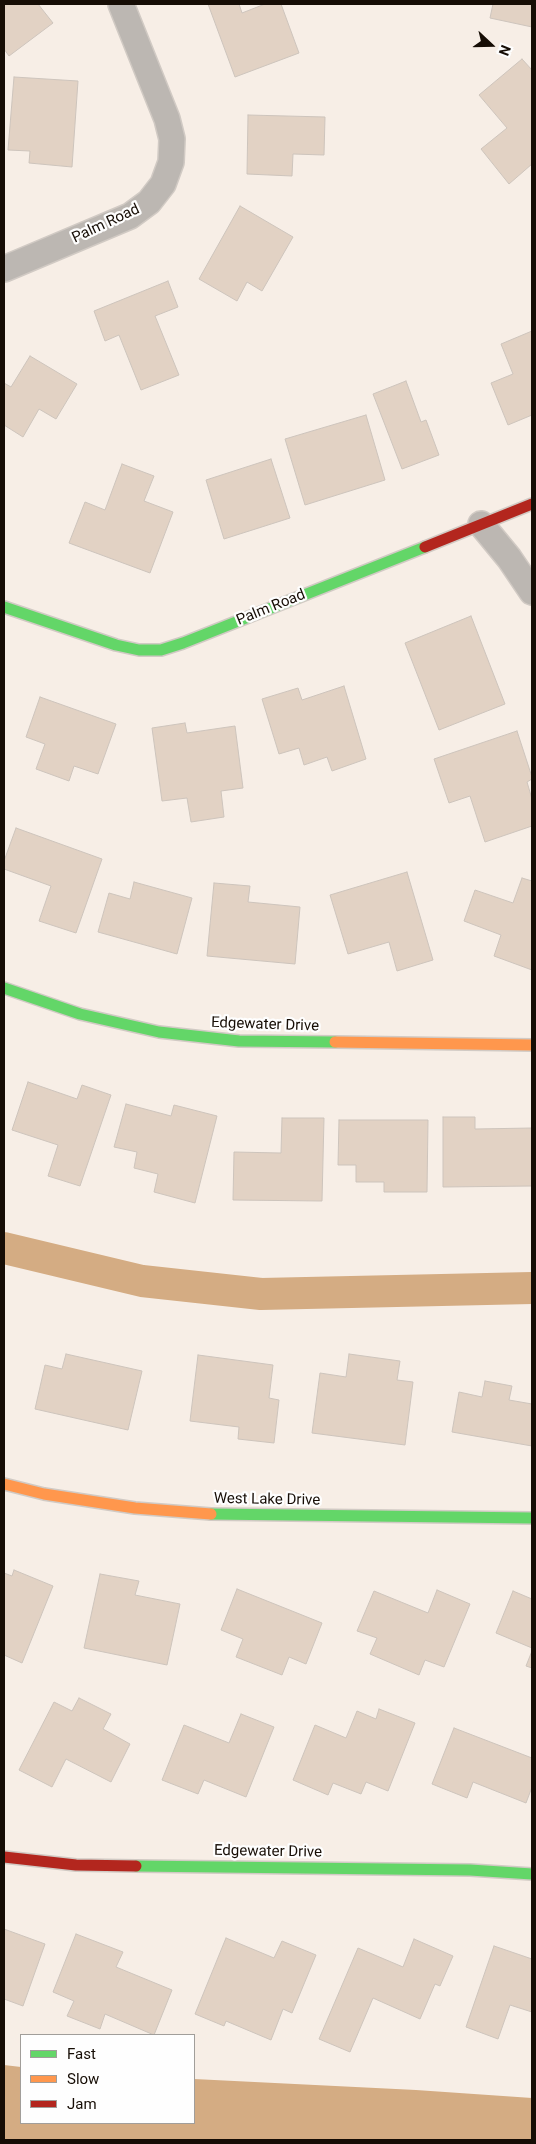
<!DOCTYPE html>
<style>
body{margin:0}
#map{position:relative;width:536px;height:2144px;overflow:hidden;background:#f7eee6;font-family:Roboto,sans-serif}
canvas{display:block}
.frame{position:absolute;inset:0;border:5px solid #160d05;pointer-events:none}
.legend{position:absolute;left:20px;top:2034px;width:175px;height:90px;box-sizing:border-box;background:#fefefe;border:1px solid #a19e9a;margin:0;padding:6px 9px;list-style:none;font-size:15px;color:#160d05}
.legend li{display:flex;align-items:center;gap:10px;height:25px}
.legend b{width:25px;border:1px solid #a19e9a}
.north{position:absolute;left:466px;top:20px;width:50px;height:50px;-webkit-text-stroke:4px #fefefe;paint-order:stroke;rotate:111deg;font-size:14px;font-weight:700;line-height:20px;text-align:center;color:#160d05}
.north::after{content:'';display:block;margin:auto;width:18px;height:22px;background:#160d05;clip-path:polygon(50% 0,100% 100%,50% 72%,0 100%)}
</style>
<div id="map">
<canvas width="536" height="2144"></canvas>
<div class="frame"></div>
<ul class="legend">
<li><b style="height:6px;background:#63d668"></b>Fast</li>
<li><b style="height:6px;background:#ff974d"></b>Slow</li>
<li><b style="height:6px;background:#b3261e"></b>Jam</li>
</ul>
<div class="north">N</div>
</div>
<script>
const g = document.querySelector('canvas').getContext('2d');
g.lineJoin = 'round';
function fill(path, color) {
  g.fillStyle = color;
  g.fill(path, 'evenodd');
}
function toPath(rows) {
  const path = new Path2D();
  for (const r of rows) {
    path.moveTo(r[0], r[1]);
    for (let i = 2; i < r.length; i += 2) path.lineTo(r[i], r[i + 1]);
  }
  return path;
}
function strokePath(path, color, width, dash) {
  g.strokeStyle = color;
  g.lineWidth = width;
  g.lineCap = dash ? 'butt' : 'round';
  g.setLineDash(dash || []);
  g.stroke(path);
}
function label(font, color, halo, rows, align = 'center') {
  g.font = font + ' Roboto,sans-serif';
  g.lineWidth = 4.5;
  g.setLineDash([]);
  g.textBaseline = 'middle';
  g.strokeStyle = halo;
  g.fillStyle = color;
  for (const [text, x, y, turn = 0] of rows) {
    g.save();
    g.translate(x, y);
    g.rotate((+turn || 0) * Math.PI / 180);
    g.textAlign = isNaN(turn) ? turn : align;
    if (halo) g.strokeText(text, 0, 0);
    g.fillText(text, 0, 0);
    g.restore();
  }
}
fill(toPath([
 [4,2065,21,2067,21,2123,194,2123,194,2079,416,2090,532,2098,532,2140,4,2140]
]), '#d4ac83');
strokePath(toPath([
 [4,1248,142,1281,261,1294,532,1288]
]), '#d4ac83', 32);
const building = toPath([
 [4,4,38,4,53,23,9,56,4,49,4,4],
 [208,4,239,4,242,13,265,4,281,4,299,53,235,77,208,4],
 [493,4,532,4,532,27,490,18,493,4],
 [522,59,532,70,532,164,509,184,481,149,507,128,479,95,522,59],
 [14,77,78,81,72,167,29,163,30,151,8,150,14,77],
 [248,115,325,117,324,155,293,154,292,176,247,174,248,115],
 [240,206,293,237,262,291,247,282,237,301,199,279,240,206],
 [168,281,178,307,155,316,179,375,141,390,119,335,105,341,94,311,168,281],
 [532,331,532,415,508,425,491,383,513,374,501,344,532,331],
 [30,356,77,384,56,419,39,409,23,437,4,425,4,383,11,387,30,356],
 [406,381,421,422,426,420,439,455,402,469,373,394,406,381],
 [366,415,385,480,305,505,285,439,366,415],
 [271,459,290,518,224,539,206,480,271,459],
 [122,464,154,476,144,501,173,512,150,573,69,543,85,502,105,510,122,464],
 [471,616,505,704,439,730,405,643,471,616],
 [344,686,366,759,332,771,327,757,304,765,299,748,279,754,262,699,298,688,302,700,344,686],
 [40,697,116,724,98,774,74,766,69,781,36,769,45,744,26,737,40,697],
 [185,723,187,733,235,726,243,788,221,791,224,817,191,822,187,798,162,801,152,728,185,723],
 [517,731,532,777,532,779,527,782,532,799,532,826,485,842,470,796,449,803,434,759,517,731],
 [16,828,102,859,76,933,39,921,51,886,4,869,4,861,16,828],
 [407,872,433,960,397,971,389,942,348,954,330,895,407,872],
 [522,878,532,881,532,970,494,956,501,935,464,921,475,890,513,903,522,878],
 [134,882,192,898,177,954,98,932,109,893,130,899,134,882],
 [214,883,250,886,248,902,300,907,295,964,207,956,214,883],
 [28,1082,77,1099,82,1085,111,1095,80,1186,48,1176,58,1145,12,1130,28,1082],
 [126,1104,171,1116,174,1105,217,1116,195,1203,154,1192,158,1174,134,1168,137,1152,114,1147,126,1104],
 [443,1117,475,1117,475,1129,532,1128,532,1186,443,1187,443,1117],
 [282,1118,324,1118,322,1201,233,1200,234,1152,281,1153,282,1118],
 [339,1120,428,1120,427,1192,384,1192,384,1182,356,1182,356,1165,338,1165,339,1120],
 [66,1354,142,1371,128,1430,35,1409,45,1365,62,1369,66,1354],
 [349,1354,400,1361,397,1380,413,1382,405,1445,312,1433,320,1373,346,1377,349,1354],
 [198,1355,273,1365,269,1398,279,1400,274,1443,238,1439,239,1427,190,1421,198,1355],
 [485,1381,512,1386,509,1400,532,1404,532,1446,452,1432,459,1392,482,1397,485,1381],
 [14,1570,53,1586,22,1663,4,1655,4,1573,12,1576,14,1570],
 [100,1574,139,1581,135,1595,180,1604,167,1665,84,1648,100,1574],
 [237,1589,322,1623,306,1664,289,1657,282,1675,236,1657,243,1639,221,1630,237,1589],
 [437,1590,470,1604,444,1667,425,1660,419,1675,370,1654,377,1638,357,1631,374,1591,428,1613,437,1590],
 [513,1591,532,1599,532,1648,496,1633,513,1591],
 [532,1651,532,1668,526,1666,532,1651],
 [79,1698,111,1714,103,1729,130,1744,111,1782,66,1759,52,1787,19,1770,54,1702,72,1711,79,1698],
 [379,1709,415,1723,388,1791,366,1782,361,1794,333,1783,328,1795,293,1780,315,1725,346,1738,357,1711,376,1719,379,1709],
 [241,1714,274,1727,246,1797,204,1780,198,1794,162,1780,184,1725,229,1743,241,1714],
 [454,1728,532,1758,532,1787,526,1803,473,1782,467,1798,432,1784,454,1728],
 [4,1929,45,1944,23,2006,4,1999,4,1929],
 [76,1934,123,1952,116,1967,172,1990,154,2035,105,2014,100,2029,67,2016,74,2001,53,1992,76,1934],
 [226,1938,274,1958,282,1941,316,1955,292,2013,283,2009,271,2040,226,2021,224,2026,195,2014,226,1938],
 [414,1939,453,1956,440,1986,435,1984,420,2019,373,1998,350,2052,319,2039,358,1948,403,1967,414,1939],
 [494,1946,532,1959,532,2012,510,2005,498,2039,466,2027,494,1946]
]);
fill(building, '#e2d2c4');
strokePath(building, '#cdc4bc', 1);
const street = toPath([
 [4,269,130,216,149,202,163,184,171,162,172,139,167,119,121,4],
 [481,524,509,558,532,592]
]);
const fast = toPath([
 [4,607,116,645,139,650,161,650,183,643,425,547],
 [4,988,80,1014,159,1032,239,1041,335,1042],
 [211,1514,532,1518],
 [136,1866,470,1870,532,1874]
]);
const slow = toPath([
 [335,1042,532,1045],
 [4,1484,44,1494,135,1508,211,1514]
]);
const jam = toPath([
 [425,547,532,504],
 [4,1857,76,1865,136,1866]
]);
strokePath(street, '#d1cac4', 28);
strokePath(fast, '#d1cac4', 14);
strokePath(slow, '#d1cac4', 14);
strokePath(jam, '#d1cac4', 14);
strokePath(street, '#bcb7b2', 25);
strokePath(fast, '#63d668', 11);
strokePath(slow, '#ff974d', 11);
strokePath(jam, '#b3261e', 11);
label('15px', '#160d05', '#fefefe', [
 ["Palm Road",106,224,-25],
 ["Palm Road",271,608,-22],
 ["Edgewater Drive",265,1025,2],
 ["West Lake Drive",267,1500,1],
 ["Edgewater Drive",268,1852,1]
]);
</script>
